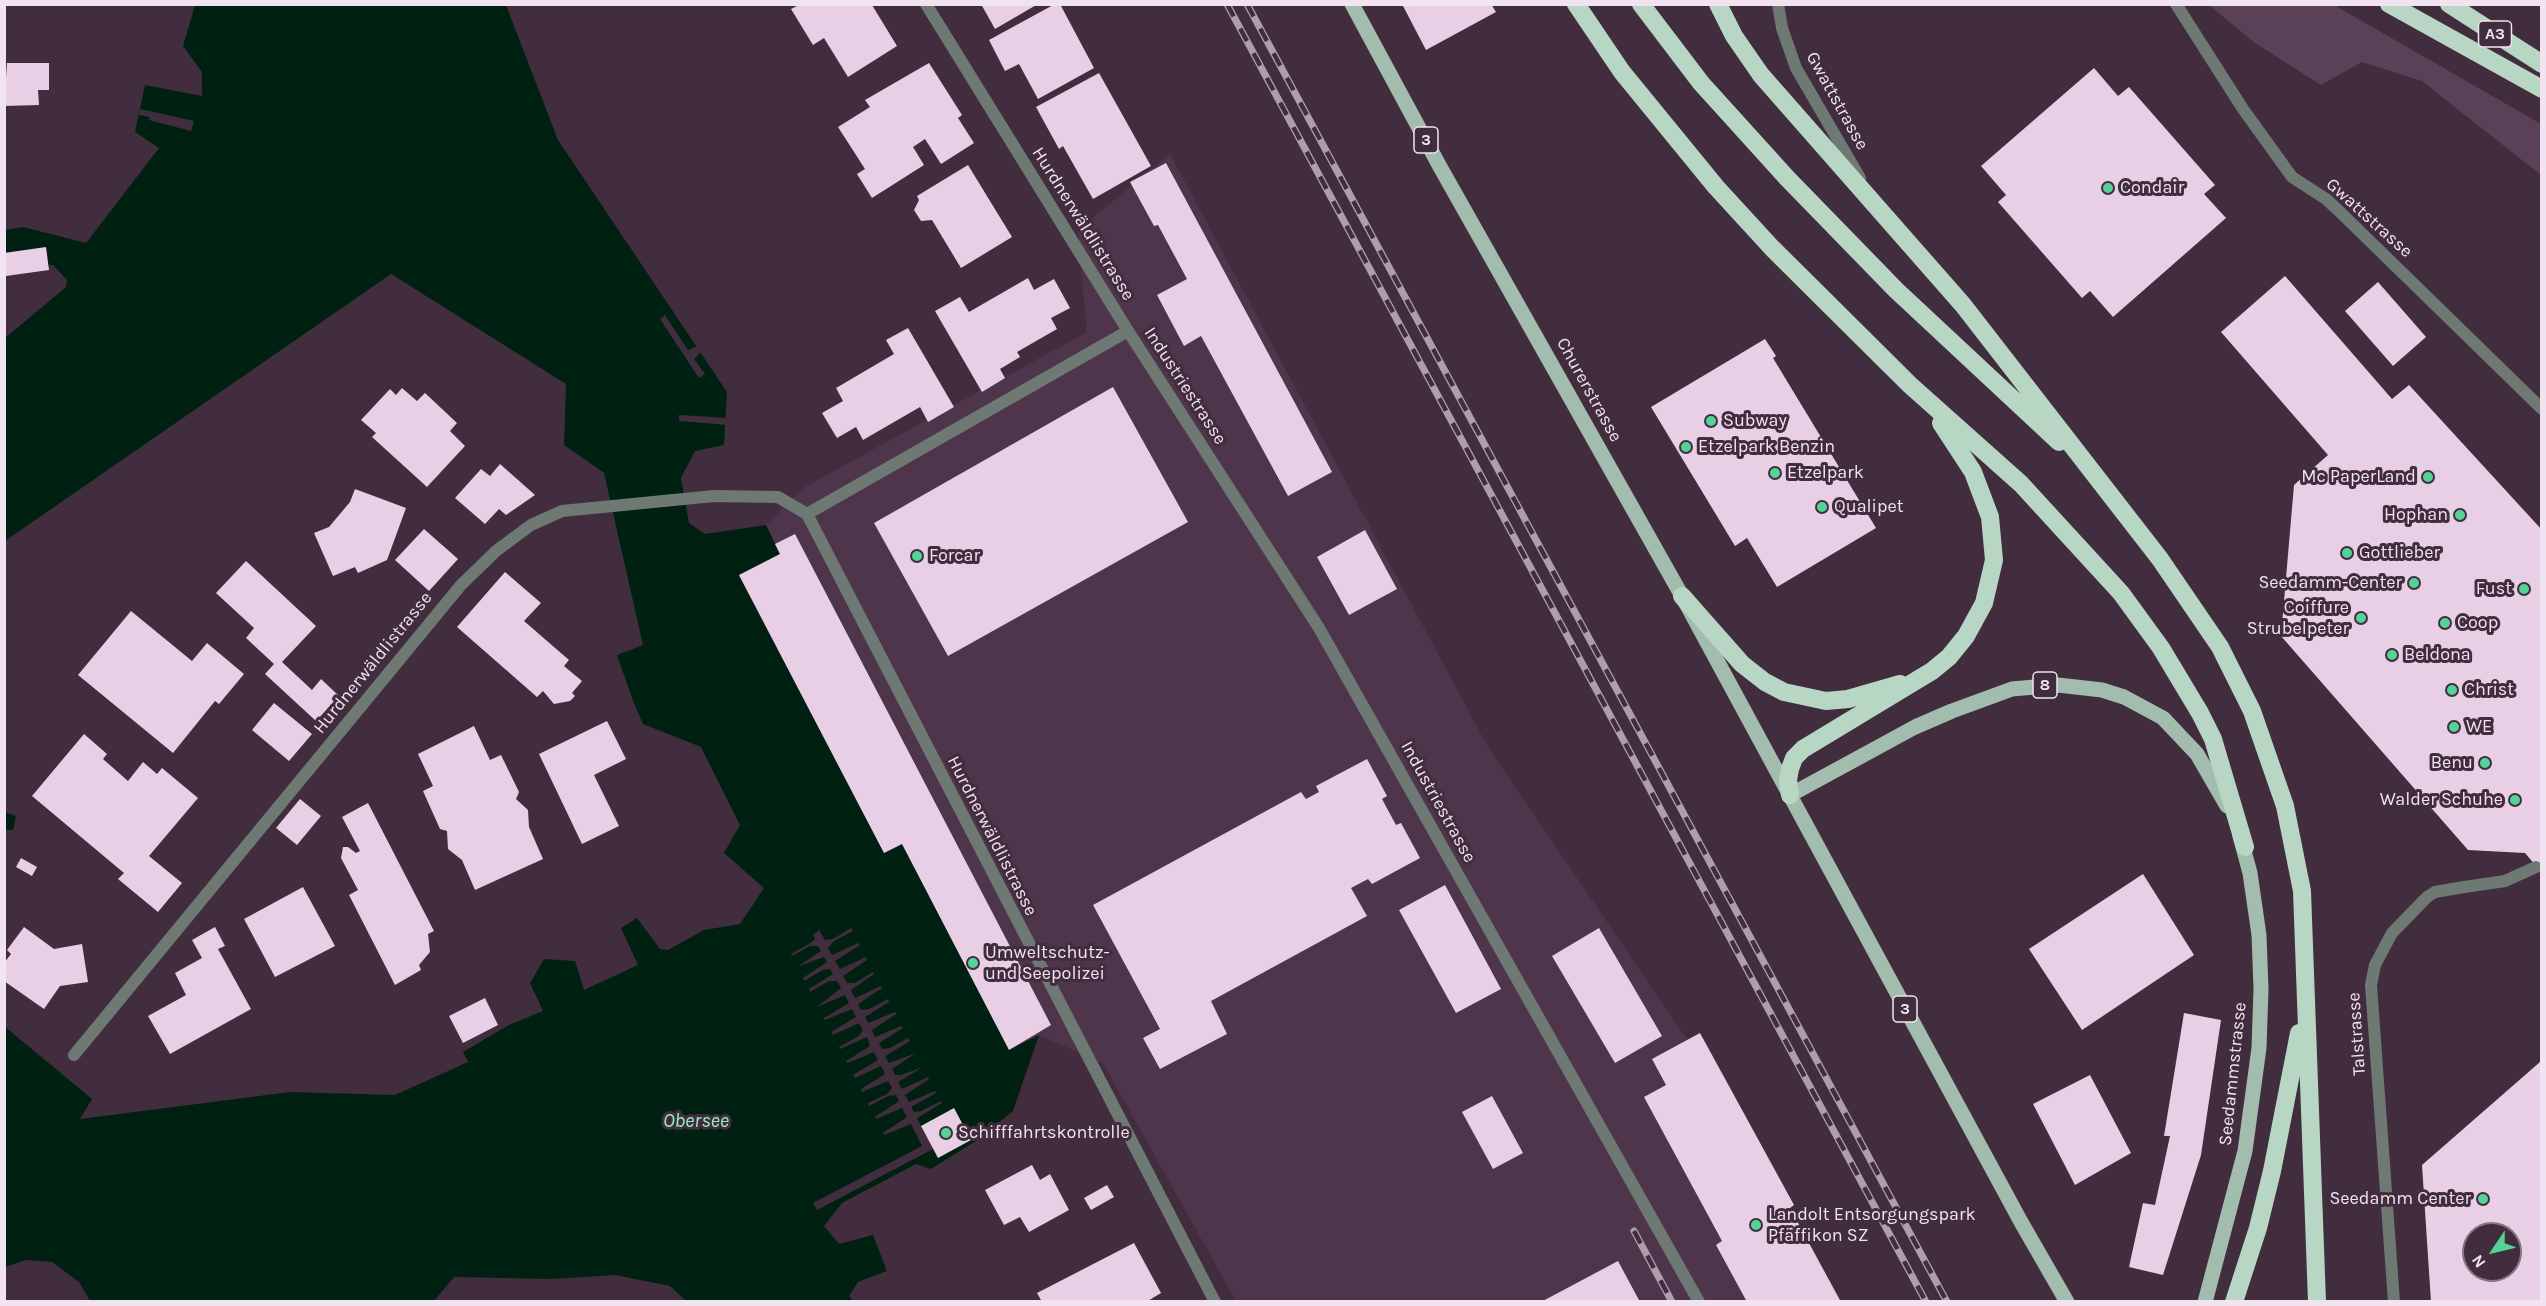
<!DOCTYPE html>
<meta charset="utf-8">
<style>
body{margin:0}
#map{position:relative;width:2546px;height:1306px;overflow:hidden;background:#422d3f;font-family:Karla,sans-serif}
canvas{display:block}
.frame{position:absolute;inset:0;border:6px solid #f1e3ef;pointer-events:none}
.north{position:absolute;left:2462px;top:1222px;width:60px;height:60px;box-sizing:border-box;background:#422d3f;border:2px solid #887685;border-radius:50%;rotate:235deg;font-size:16px;font-weight:700;line-height:24px;text-align:center;color:#f1e3ef}
.north::after{content:'';display:block;margin:auto;width:21px;height:27px;background:#54d396;clip-path:polygon(50% 0,100% 100%,50% 72%,0 100%)}
</style>
<div id="map">
<canvas width="2546" height="1306"></canvas>
<div class="frame"></div>
<div class="north">N</div>
</div>
<script>
const g = document.querySelector('canvas').getContext('2d');
g.lineJoin = 'round';
function fill(path, color) {
  g.fillStyle = color;
  g.fill(path, 'evenodd');
}
function toPath(rows) {
  const path = new Path2D();
  for (const r of rows) {
    path.moveTo(r[0], r[1]);
    for (let i = 2; i < r.length; i += 2) path.lineTo(r[i], r[i + 1]);
  }
  return path;
}
function strokePath(path, color, width, dash) {
  g.strokeStyle = color;
  g.lineWidth = width;
  g.lineCap = dash ? 'butt' : 'round';
  g.setLineDash(dash || []);
  g.stroke(path);
}
function label(font, color, halo, rows, align = 'center') {
  g.font = font + ' Karla,sans-serif';
  g.lineWidth = 6;
  g.setLineDash([]);
  g.textBaseline = 'middle';
  g.strokeStyle = halo;
  g.fillStyle = color;
  for (const [text, x, y, turn = 0] of rows) {
    g.save();
    g.translate(x, y);
    g.rotate((+turn || 0) * Math.PI / 180);
    g.textAlign = isNaN(turn) ? turn : align;
    if (halo) g.strokeText(text, 0, 0);
    g.fillText(text, 0, 0);
    g.restore();
  }
}
fill(toPath([
 [1170,154,1488,747,1705,1066,1827,1301,1236,1301,1103,1063,1039,1035,1011,1049,902,845,884,853,739,575,780,554,766,525,803,488,1087,332,1078,230]
]), '#4f354c');
fill(toPath([
 [2209,5,2334,5,2541,124,2541,175,2422,81,2362,62,2321,85,2255,43]
]), '#5b4158');
fill(toPath([
 [195,5,506,5,558,140,727,392,724,445,695,451,681,478,689,523,705,534,766,525,780,554,739,576,884,853,902,844,1011,1049,1039,1035,1013,1111,976,1141,931,1169,916,1164,842,1203,824,1226,839,1244,873,1235,887,1271,858,1282,849,1296,853,1301,686,1301,670,1286,615,1275,551,1279,454,1277,434,1301,90,1301,79,1282,52,1262,26,1260,5,1267,4,1026,92,1099,80,1119,290,1092,395,1095,468,1062,463,1052,509,1025,543,1011,530,983,544,959,575,961,584,990,638,965,621,928,637,918,660,949,668,950,704,930,740,924,764,888,724,853,740,825,701,747,643,724,633,701,617,655,643,645,604,473,564,445,566,384,391,274,5,541,5,338,66,287,67,280,53,265,5,274,5,230,23,227,86,243,159,148,135,132,145,85,202,96,202,72,183,46],
 [5,812,16,816,13,830,5,830]
]), '#002111');
fill(toPath([
 [140,109,194,121,191,131,149,120,150,117,139,115],
 [665,315,688,350,699,345,703,350,694,359,705,374,699,378,660,319],
 [679,415,728,418,728,425,679,421],
 [851,928,853,931,834,941,828,948,832,955,858,943,860,945,835,961,840,969,866,957,867,960,843,976,847,983,855,983,873,972,874,974,851,990,855,998,881,986,882,988,858,1004,861,1010,869,1009,888,999,889,1002,865,1017,868,1023,895,1012,896,1014,872,1030,875,1037,901,1026,903,1028,879,1043,882,1049,890,1048,908,1038,910,1041,885,1056,889,1063,916,1053,892,1069,895,1075,901,1075,923,1067,898,1082,902,1089,928,1077,929,1079,905,1095,909,1102,935,1091,936,1093,911,1107,914,1112,921,1111,941,1101,942,1103,917,1118,933,1149,817,1210,813,1203,922,1146,911,1124,884,1135,883,1133,907,1117,902,1108,876,1119,875,1117,899,1101,896,1095,888,1096,869,1106,868,1103,887,1094,892,1088,888,1081,862,1092,861,1089,885,1074,881,1066,855,1078,853,1075,878,1060,874,1052,848,1063,846,1061,870,1046,867,1037,840,1049,839,1047,859,1036,863,1030,859,1023,833,1035,831,1032,856,1017,852,1009,825,1020,824,1018,849,1003,845,995,817,1007,841,988,837,981,829,981,810,992,809,989,833,974,830,969,823,970,804,981,803,978,827,962,824,957,797,967,821,951,818,946,810,946,792,956,791,954,809,944,815,939,813,935,819,930,825,940,833,939]
]), '#422d3f');
fill(toPath([
 [981,4,1038,4,995,29],
 [1055,4,1060,4,1094,68,1038,99,1019,64,1005,71,989,40],
 [1402,4,1491,4,1496,12,1426,50],
 [799,5,872,5,897,46,848,77,824,38,813,45,791,9],
 [7,63,49,63,49,90,38,90,39,105,4,106],
 [929,63,962,115,958,118,974,143,941,164,925,139,913,147,924,165,872,198,857,174,865,169,838,127,870,107,865,100],
 [2094,68,2118,96,2129,87,2215,185,2204,194,2226,218,2113,317,2090,291,2082,298,1998,202,2006,195,1981,166],
 [1099,73,1151,166,1093,199,1063,146,1059,149,1036,107],
 [1166,163,1332,472,1288,496,1201,336,1184,346,1157,295,1187,279,1158,225,1154,226,1130,182],
 [968,165,1012,237,961,268,932,220,921,221,914,210,919,200,917,196],
 [46,247,49,270,6,276,4,253],
 [2285,276,2392,399,2409,385,2542,530,2542,873,2525,853,2468,850,2281,636,2294,485,2328,455,2221,332],
 [1028,278,1034,290,1054,279,1070,308,1051,318,1057,329,1017,352,1020,357,1000,369,1005,378,982,392,935,311,960,297,969,312],
 [2378,282,2426,337,2393,366,2345,311],
 [908,328,954,407,928,422,920,407,863,440,856,427,837,438,822,413,843,401,836,388,894,354,886,340],
 [1765,339,1776,356,1773,358,1876,528,1777,587,1747,538,1735,546,1651,407],
 [1113,387,1188,522,948,656,874,523],
 [402,388,417,401,425,393,457,423,450,431,465,446,427,487,372,437,376,433,361,420,390,389,396,395],
 [500,464,535,495,506,515,499,509,485,524,455,498,481,469,490,476],
 [355,489,406,508,387,560,358,573,355,567,333,576,314,533,329,527,350,502],
 [424,529,458,559,429,591,395,560],
 [1365,530,1397,589,1349,615,1317,557],
 [795,534,1051,1025,1009,1050,902,844,884,853,739,575,780,554,775,544],
 [246,561,316,626,282,662,312,690,321,679,339,696,316,721,265,674,274,664,246,638,254,628,216,593],
 [505,572,541,603,524,621,569,660,564,666,582,681,572,693,575,696,570,701,554,704,543,691,537,697,457,627],
 [131,611,192,661,207,643,244,674,219,704,215,701,173,753,78,675],
 [274,703,312,734,289,761,252,730],
 [607,721,626,759,594,775,619,826,582,844,539,754],
 [474,726,490,760,501,755,519,792,516,799,528,810,529,827,543,859,475,890,462,860,448,849,447,831,440,829,423,791,433,786,418,754],
 [84,734,107,754,103,759,128,781,143,762,157,774,162,768,198,798,149,856,182,883,158,912,118,879,124,873,32,796],
 [1367,759,1387,796,1382,799,1396,825,1401,823,1420,858,1372,884,1368,879,1351,888,1367,916,1211,1001,1227,1034,1160,1069,1143,1038,1160,1029,1093,905,1301,792,1306,799,1319,792,1316,786],
 [300,799,321,816,297,845,276,828],
 [368,803,434,931,428,934,430,952,419,965,421,970,395,985,349,895,358,890,341,858,343,847,348,847,356,853,360,851,342,817],
 [21,858,37,867,32,876,16,867],
 [2143,874,2194,955,2082,1030,2029,949],
 [1445,885,1501,989,1456,1013,1399,910],
 [303,887,335,946,275,977,244,919],
 [24,927,54,949,82,944,88,982,60,986,44,1009,4,981,4,963,11,954,7,950],
 [215,927,225,946,218,949,251,1009,170,1054,148,1016,186,995,175,973,202,958,192,940],
 [1599,928,1662,1036,1615,1063,1552,956],
 [485,998,498,1025,463,1043,449,1016],
 [2184,1013,2221,1020,2201,1155,2163,1275,2129,1267,2143,1203,2155,1205,2170,1136,2164,1136],
 [1700,1033,1794,1205,1790,1208,1841,1302,1747,1302,1716,1245,1722,1241,1644,1097,1666,1085,1652,1059],
 [2540,1062,2542,1302,2431,1302,2422,1165],
 [2474,1234,2510,1234,2510,1270,2474,1270],
 [2090,1075,2131,1153,2075,1185,2033,1104],
 [1492,1096,1523,1153,1493,1169,1462,1112],
 [954,1108,971,1140,938,1158,921,1126],
 [1032,1165,1040,1180,1050,1174,1069,1210,1029,1232,1020,1217,1004,1225,985,1190],
 [1107,1185,1114,1197,1091,1210,1084,1198],
 [1134,1243,1161,1293,1146,1302,1042,1302,1037,1293],
 [1618,1261,1640,1302,1541,1302]
]), '#e9cfe6');
strokePath(toPath([
 [926,4,1128,331,1319,628,1699,1302],
 [1778,4,1782,28,1796,68,1860,178],
 [2176,4,2243,109,2292,177,2326,199,2339,211,2542,409],
 [807,514,1128,331],
 [74,1055,461,585,496,551,531,525,562,511,714,496,778,497,807,514,1215,1302],
 [2394,1302,2371,985,2375,965,2392,933,2427,897,2435,892,2464,887,2505,881,2536,867]
]), '#6d7972', 12);
strokePath(toPath([
 [1352,4,1439,165,1682,596,2021,1222,2067,1302],
 [1790,795,1915,727,1952,711,2012,689,2058,685,2102,690,2124,697,2163,718,2197,754,2227,806],
 [2205,1302,2245,1151,2259,1048,2261,989,2259,935,2250,873,2240,836]
]), '#a2bcad', 15);
strokePath(toPath([
 [1576,4,1622,72,1716,187,1772,248,1910,385,2021,484,2121,593,2161,648,2200,713,2213,739,2245,847],
 [1641,4,1701,83,1787,178,1896,290,2059,442],
 [1718,4,1734,36,1761,75,1963,305,2160,559,2220,647,2252,711,2285,806,2302,891,2317,1302],
 [2389,4,2542,89],
 [2449,4,2542,64],
 [1682,596,1742,664,1765,682,1784,692,1826,701,1848,699,1900,684],
 [1790,795,1788,780,1790,769,1794,758,1803,749,1932,671,1949,657,1966,636,1984,603,1994,560,1990,517,1973,472,1941,423],
 [2234,1302,2258,1228,2272,1171,2299,1033]
]), '#b7d7c4', 18);
const rail = toPath([
 [1227,4,1926,1302],
 [1247,4,1947,1302],
 [1634,1231,1672,1302]
]);
strokePath(rail, '#ae9eac', 7);
strokePath(rail, '#422d3f', 4.5, [14]);
for (const [x, y, r, color] of [
 [2108,188,6,"#54d396"],
 [1711,421,6,"#54d396"],
 [1686,447,6,"#54d396"],
 [1775,473,6,"#54d396"],
 [2428,477,6,"#54d396"],
 [1822,507,6,"#54d396"],
 [2460,515,6,"#54d396"],
 [2347,553,6,"#54d396"],
 [917,556,6,"#54d396"],
 [2414,583,6,"#54d396"],
 [2524,589,6,"#54d396"],
 [2361,618,6,"#54d396"],
 [2445,623,6,"#54d396"],
 [2392,655,6,"#54d396"],
 [2452,690,6,"#54d396"],
 [2454,727,6,"#54d396"],
 [2485,763,6,"#54d396"],
 [2515,800,6,"#54d396"],
 [973,963,6,"#54d396"],
 [946,1133,6,"#54d396"],
 [2483,1199,6,"#54d396"],
 [1756,1225,6,"#54d396"]
]) {
  const dot = new Path2D();
  dot.arc(x, y, r, 0, 2 * Math.PI);
  g.fillStyle = color;
  g.fill(dot);
  strokePath(dot, '#422d3f', 2);
}
for (const [x, y, w] of [
 [2495,34,33],
 [1426,140,24],
 [2045,685,24],
 [1905,1009,24]
]) {
  const box = new Path2D();
  box.roundRect(x - w / 2, y - 13, w, 26, 4.5);
  g.fillStyle = '#422d3f';
  g.fill(box);
  strokePath(box, '#f1e3ef', 1.5);
}
label('bold 16px', '#f1e3ef', null, [
 ["A3",2495,34],
 ["3",1426,140],
 ["8",2045,685],
 ["3",1905,1009]
]);
label('18px', '#f1e3ef', '#422d3f', [
 ["Gwattstrasse",1837,101,61],
 ["Gwattstrasse",2369,218,42],
 ["Hurdnerwäldlistrasse",1083,224,58],
 ["Industriestrasse",1185,386,57],
 ["Churerstrasse",1589,390,61],
 ["Hurdnerwäldlistrasse",373,663,-51],
 ["Industriestrasse",1438,802,61],
 ["Hurdnerwäldlistrasse",992,836,63],
 ["Talstrasse",2357,1034,-94],
 ["Seedammstrasse",2233,1074,-84]
]);
label('18px', '#f1e3ef', '#422d3f', [
 ["Condair",2120,188],
 ["Subway",1723,421],
 ["Etzelpark Benzin",1698,447],
 ["Etzelpark",1787,473],
 ["Mc PaperLand",2416,477,"right"],
 ["Qualipet",1834,507],
 ["Hophan",2448,515,"right"],
 ["Gottlieber",2359,553],
 ["Forcar",929,556],
 ["Seedamm-Center",2402,583,"right"],
 ["Fust",2512,589,"right"],
 ["Coiffure",2349,608,"right"],
 ["Strubelpeter",2349,629,"right"],
 ["Coop",2457,623],
 ["Beldona",2404,655],
 ["Christ",2464,690],
 ["WE",2466,727],
 ["Benu",2473,763,"right"],
 ["Walder Schuhe",2503,800,"right"],
 ["Umweltschutz-",985,953],
 ["und Seepolizei",985,974],
 ["Schifffahrtskontrolle",958,1133],
 ["Seedamm Center",2471,1199,"right"],
 ["Landolt Entsorgungspark",1768,1215],
 ["Pfäffikon SZ",1768,1236]
], 'left');
label('italic 20px', '#91f1bd', '#422d3f', [
 ["Obersee",696,1121]
]);
</script>
